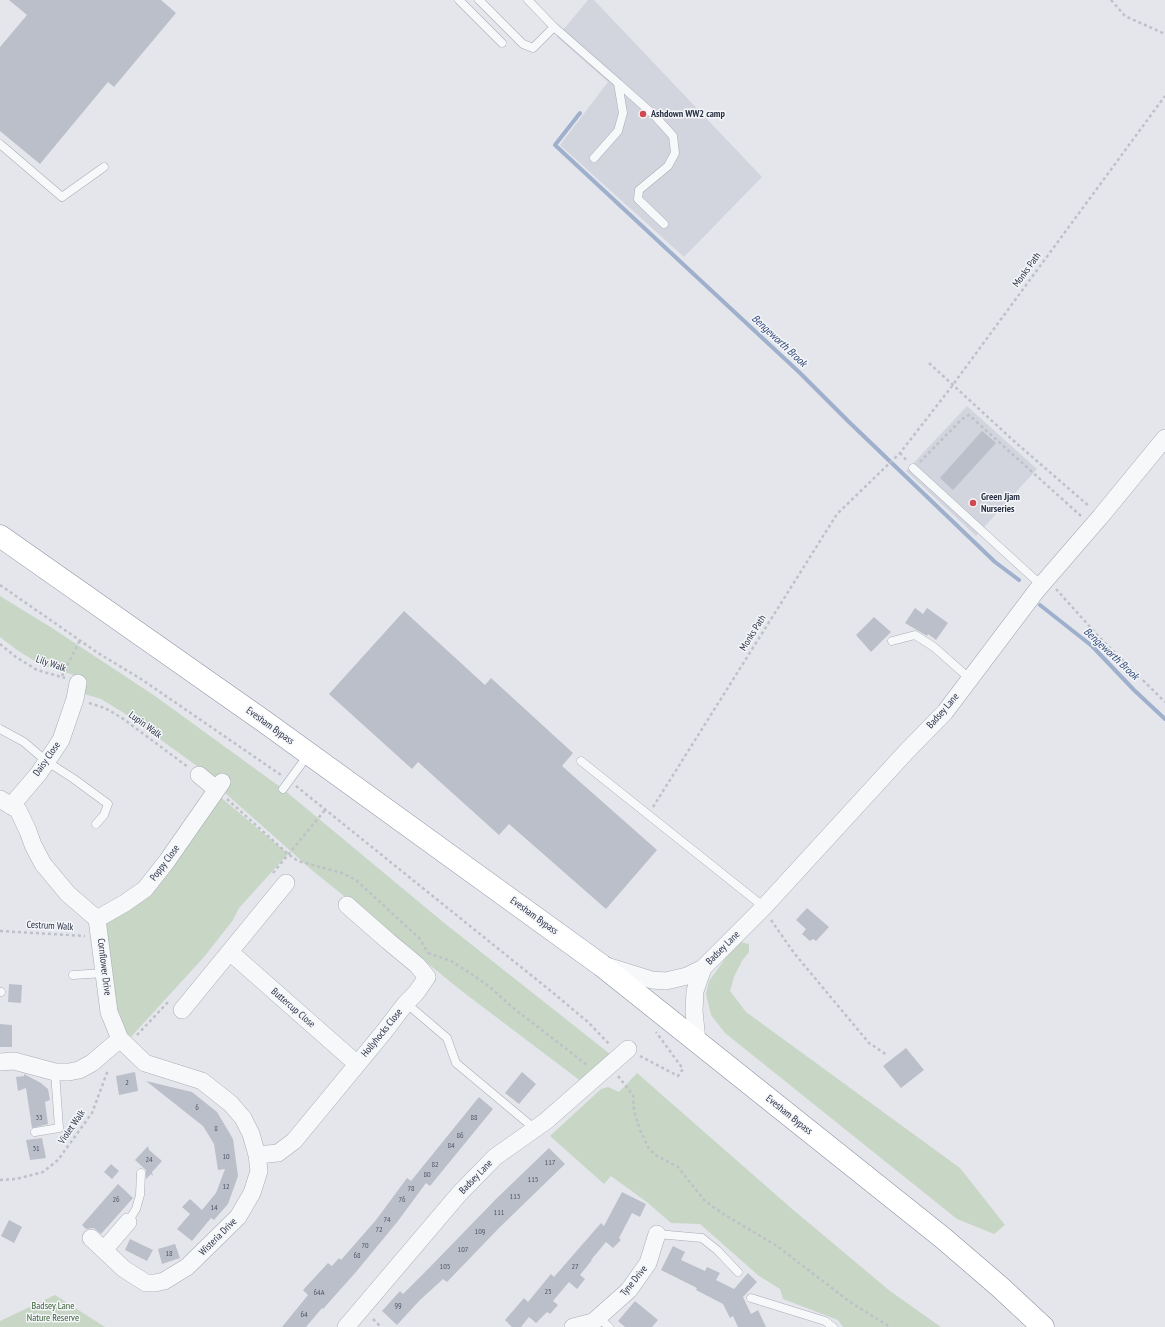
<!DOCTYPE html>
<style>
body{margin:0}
canvas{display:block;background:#e4e6ec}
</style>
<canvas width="1165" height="1327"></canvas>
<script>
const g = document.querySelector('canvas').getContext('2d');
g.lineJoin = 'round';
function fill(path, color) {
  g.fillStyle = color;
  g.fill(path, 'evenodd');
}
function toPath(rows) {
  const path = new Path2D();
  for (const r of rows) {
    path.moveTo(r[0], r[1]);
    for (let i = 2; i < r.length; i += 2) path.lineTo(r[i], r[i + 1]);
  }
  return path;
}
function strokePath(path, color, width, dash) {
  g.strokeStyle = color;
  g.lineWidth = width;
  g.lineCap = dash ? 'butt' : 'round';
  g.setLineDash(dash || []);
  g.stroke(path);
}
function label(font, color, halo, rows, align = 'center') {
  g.font = font + ' "PT Sans Narrow",sans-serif';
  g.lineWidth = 3;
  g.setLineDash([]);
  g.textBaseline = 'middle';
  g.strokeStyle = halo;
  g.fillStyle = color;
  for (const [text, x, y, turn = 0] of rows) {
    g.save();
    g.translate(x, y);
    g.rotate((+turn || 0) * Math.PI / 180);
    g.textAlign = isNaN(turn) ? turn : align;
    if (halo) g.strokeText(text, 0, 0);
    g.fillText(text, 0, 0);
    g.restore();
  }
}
fill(toPath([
 [588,0,594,0,762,177,684,257,560,145,608,82,557,37],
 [967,406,1037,469,976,536,906,471]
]), '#d2d5de');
fill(toPath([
 [0,596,52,628,155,696,283,789,443,922,610,1054,582,1082,463,992,313,871,224,792,230,783,219,774,214,780,201,769,124,713,101,699,81,693,84,678,41,665,17,650,0,637],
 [218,795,288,854,239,908,233,920,204,957,130,1038,125,1032,118,1015,104,920,126,908],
 [741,942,749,944,749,952,742,961,734,977,730,991,746,1012,960,1168,1005,1225,994,1234,957,1219,725,1033,711,1015,706,994,709,981,733,948],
 [637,1073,791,1208,890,1291,941,1327,843,1327,838,1320,783,1299,780,1289,759,1276,700,1224,671,1223,648,1203,611,1176,604,1184,550,1136,601,1089,608,1087,619,1092],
 [55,1295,105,1327,0,1327,0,1321]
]), '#c8d6c5');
strokePath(toPath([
 [580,113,555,145,800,373,849,422,995,562,1019,580],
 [1040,605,1092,646,1134,690,1165,719]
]), '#9fb0cc', 4);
fill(toPath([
 [9,0,161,0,176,13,114,87,108,82,40,164,0,131,0,47,27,15],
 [982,431,996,443,953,490,940,478],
 [915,608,923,614,927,608,948,623,936,640,928,634,927,636,905,623],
 [404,611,485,685,491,678,573,753,562,766,657,850,606,909,509,824,499,835,418,762,412,769,329,694],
 [874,617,891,632,871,652,856,635],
 [807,908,829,927,816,941,813,939,810,941,802,934,806,929,796,920],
 [9,984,22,985,21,1003,8,1002],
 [0,1024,12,1025,12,1047,0,1047],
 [906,1048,924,1070,901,1088,883,1066],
 [135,1072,138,1091,119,1095,116,1076],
 [522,1072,536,1084,519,1104,505,1093],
 [24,1074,41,1083,48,1089,50,1100,45,1102,48,1124,32,1128,26,1088,18,1091,16,1077,24,1076],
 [146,1081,192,1092,217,1112,233,1139,238,1176,228,1204,214,1220,211,1218,192,1241,177,1229,190,1214,182,1207,190,1199,202,1210,216,1193,225,1169,218,1170,214,1144,203,1126],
 [479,1097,493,1109,430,1186,426,1183,398,1221,356,1272,323,1309,322,1308,306,1327,282,1327,308,1295,303,1290,328,1263,332,1266,339,1258,341,1260,376,1220,407,1178,411,1181],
 [42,1138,46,1158,30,1160,26,1140],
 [148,1146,149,1150,162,1161,152,1172,153,1176,151,1174,146,1179,146,1170,135,1160],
 [549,1148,565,1164,499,1228,447,1282,443,1279,419,1301,397,1325,382,1311,400,1291,403,1294,430,1267,497,1198],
 [111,1164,119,1171,112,1179,104,1172],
 [118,1184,133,1198,101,1234,94,1228,86,1229,82,1225],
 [622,1192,646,1204,640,1217,632,1213,619,1238,621,1240,613,1248,606,1242,591,1260,592,1260,580,1275,585,1279,577,1289,569,1282,553,1301,558,1305,550,1314,547,1312,536,1323,529,1317,521,1327,512,1327,505,1320,524,1298,528,1302,551,1274,554,1277,601,1223,604,1226],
 [9,1220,22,1227,14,1243,1,1236],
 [130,1239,153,1250,147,1261,125,1250],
 [175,1244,180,1258,162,1264,158,1249],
 [673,1246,685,1252,681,1260,705,1271,707,1267,720,1273,716,1280,734,1289,748,1273,757,1282,743,1297,751,1314,758,1310,766,1327,738,1327,733,1316,730,1318,723,1304,696,1290,697,1288,661,1270],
 [635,1301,658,1320,652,1327,625,1327,618,1321]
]), '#bbbfca');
const service = toPath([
 [459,0,502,43],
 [479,0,523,44,533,48,554,27],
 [528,0,554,27,618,83,623,113,618,131,594,158],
 [618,83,654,115,673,136,675,153,668,166,639,190,638,199,664,224],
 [0,144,62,197,104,167],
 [913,468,1041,585],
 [892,641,915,635,934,647,970,679],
 [0,729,24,742,46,761,74,779,108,804,104,815,96,824],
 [581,761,764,907],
 [283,789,308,755],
 [73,975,104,973],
 [0,992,1,992],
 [406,1003,447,1038,456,1063,535,1129],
 [35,1132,59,1128,55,1072],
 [128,1222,136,1209,140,1195,141,1173],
 [657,1234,702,1238,717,1250,738,1272],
 [751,1298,825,1321,833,1327],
 [598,1317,609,1327]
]);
const minor = toPath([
 [199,775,216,789],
 [0,799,18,810,28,831,33,845,43,864,68,894,97,919,109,1012,120,1039,145,1063,202,1081,231,1104,243,1118,251,1134,257,1155,259,1171,252,1193,238,1217,187,1267,164,1281,155,1283,146,1283,124,1269,91,1238],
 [11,806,39,773,61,740,75,699,78,683],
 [97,919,125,903,145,889,167,861,222,782],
 [230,952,357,1064],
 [607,966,652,980,666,981,687,976,703,968,764,907,906,752,945,712,1037,590,1101,516,1165,438],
 [182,1010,286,883],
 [697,1041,694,1011,695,991,703,968],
 [0,1062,14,1061,55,1072,69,1072,79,1070,92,1063,120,1039],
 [257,1155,278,1153,294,1141,383,1033,406,1003,416,993,427,977,417,965,388,941,347,905],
 [104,1250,128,1222],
 [346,1327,459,1194,495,1157,546,1121,628,1049],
 [573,1327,593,1322,629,1290,648,1263,657,1234]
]);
const trunk = toPath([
 [0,536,265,722,601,965,943,1238,1000,1287,1043,1327]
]);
strokePath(service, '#a9acb7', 9);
strokePath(minor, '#a9acb7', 18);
strokePath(trunk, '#8b92a3', 23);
strokePath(toPath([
 [1111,0,1125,16,1165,34],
 [929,363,1015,442,1090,507],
 [900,453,907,461],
 [920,462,962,419,969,415,1081,516],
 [0,585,98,653,141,679,281,775],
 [1056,589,1100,638,1165,702],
 [0,644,16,657,37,670,65,678],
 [62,676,80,640],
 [89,703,105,708,122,718,188,767],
 [296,786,552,992,588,1022,610,1045],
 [227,799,288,854,298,861,342,873,356,880,420,939,428,953],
 [653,807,837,514,900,453,949,390,1165,96],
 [273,873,325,810],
 [771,920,794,953,869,1043,887,1055],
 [0,931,85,936],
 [428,953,451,961,473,975,491,988,512,1007,587,1065],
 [137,1035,169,1001],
 [640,1056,678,1076,683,1069,656,1032],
 [618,1076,633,1095,634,1111,640,1130,649,1149,657,1156,678,1167,705,1201,725,1215,777,1246,850,1302,890,1327],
 [0,1180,16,1179,43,1172,58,1160,92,1113,108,1070],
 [373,1319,381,1327]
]), '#bec1c7', 2.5, [3, 3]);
strokePath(service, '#f7f8fa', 8);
strokePath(minor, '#f7f8fa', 17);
strokePath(trunk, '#fff', 22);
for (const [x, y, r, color] of [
 [643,114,4,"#d14950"],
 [973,503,4,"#d14950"]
]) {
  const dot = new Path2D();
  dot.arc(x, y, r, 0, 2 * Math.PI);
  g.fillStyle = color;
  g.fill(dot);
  strokePath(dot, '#f4f6f9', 1.5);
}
label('8px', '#4f5566', null, [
 ["2",127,1083],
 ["6",197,1108],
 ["33",39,1118],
 ["88",474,1118],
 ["8",216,1129],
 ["86",460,1136],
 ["84",451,1146],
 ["31",36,1149],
 ["10",226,1157],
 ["24",149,1160],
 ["117",550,1163],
 ["82",435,1165],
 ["80",427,1175],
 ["115",533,1180],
 ["12",226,1187],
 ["78",411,1189],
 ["113",515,1197],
 ["26",116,1200],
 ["76",402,1200],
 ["14",214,1208],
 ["111",499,1213],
 ["74",387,1220],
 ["72",379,1230],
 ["109",480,1232],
 ["70",365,1246],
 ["107",463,1250],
 ["18",169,1254],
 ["68",357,1256],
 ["105",445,1267],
 ["27",575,1267],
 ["25",548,1292],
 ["64A",319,1293],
 ["99",398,1306],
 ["64",304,1315]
]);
label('bold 10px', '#2b3245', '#f4f6f9', [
 ["Ashdown WW2 camp",651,114],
 ["Green Jjam",981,497],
 ["Nurseries",981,509]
], 'left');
label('10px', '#2b3245', '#f4f6f9', [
 ["Monks Path",1027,270,-54],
 ["Monks Path",753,633,-58],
 ["Lily Walk",51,664,19],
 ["Badsey Lane",943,711,-49],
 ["Lupin Walk",145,725,36],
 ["Evesham Bypass",270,726,36],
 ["Daisy Close",47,759,-55],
 ["Poppy Close",165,863,-53],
 ["Evesham Bypass",534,916,36],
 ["Cestrum Walk",50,926,3],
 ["Badsey Lane",723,948,-45],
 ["Cornflower Drive",104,967,83],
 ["Buttercup Close",293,1008,41],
 ["Hollyhocks Close",382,1033,-51],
 ["Evesham Bypass",789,1115,39],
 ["Violet Walk",72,1127,-55],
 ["Badsey Lane",476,1177,-46],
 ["Wisteria Drive",218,1237,-45],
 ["Tyne Drive",634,1281,-51]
]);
label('10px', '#3c6138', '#f4f6f9', [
 ["Badsey Lane",53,1306],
 ["Nature Reserve",53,1318]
]);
label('italic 11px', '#344c7a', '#f4f6f9', [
 ["Bengeworth Brook",779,341,43],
 ["Bengeworth Brook",1111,654,43]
]);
</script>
